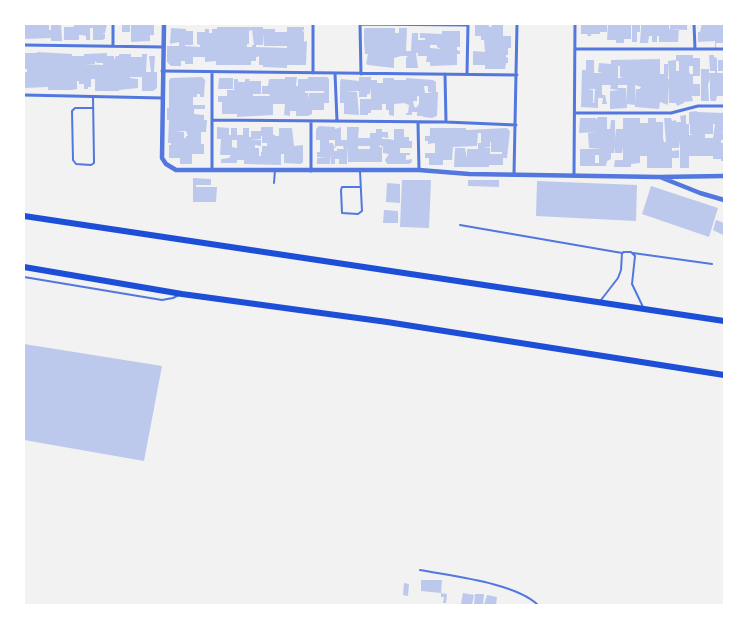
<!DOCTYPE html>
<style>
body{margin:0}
#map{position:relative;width:748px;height:629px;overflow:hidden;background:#f2f2f2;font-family:Roboto,sans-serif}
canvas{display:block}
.frame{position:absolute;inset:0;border:25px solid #fff;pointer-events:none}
</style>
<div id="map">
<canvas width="748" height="629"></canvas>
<div class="frame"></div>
</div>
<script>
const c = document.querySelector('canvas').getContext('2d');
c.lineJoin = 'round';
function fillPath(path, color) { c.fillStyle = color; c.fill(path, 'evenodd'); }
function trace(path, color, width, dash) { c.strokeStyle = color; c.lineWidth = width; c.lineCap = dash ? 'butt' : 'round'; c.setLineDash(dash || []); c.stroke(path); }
const building = new Path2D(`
 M24 24H49V30H51V24H61L62 41H51V38L24 39Z
 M74 24H107L105 33 102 34H105V38L103 40H93V28H90V40H86V36L82 35H79V40H64V27H74Z
 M122 24H130V32H122Z
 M131 24H154V35H150V41L131 42Z
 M475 24H489V27H491L493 24H503V36H511V48H508V55H506V57L508 58V63H506L505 69H485V65H473V51L485 52 484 40H481V36H475Z
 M581 24H607V32H600V34H591V36H588L587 34H581Z
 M608 24H631V39H624V43H616V40H607Z
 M632 24H640V32H637V42H632Z
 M641 24H667V31V24H669V29H679L678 42H659V36H657V42H652V36H649L648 43H640L641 28H649H641Z
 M670 24H687V30L670 29Z
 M702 24H723L724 43H716V48H715V41L698 42V32H700Z
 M217 27H263V29H275V32H287V27H304V30H302L304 32V42L307 41 306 65H287V68L263 67V65H259V56H258V57H256V61H251V65H216V61L205 62V57H193V64H185V61H181V66H171L167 62V46H179V42L170 44 171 28 186 29V31H193V45H185V46L200 47V45L197 44V32H205V29H209V33H212V29H217ZM252 30 254 45H252V47H247V44H249V31ZM263 33 264 46H287V48L256 47V45H263Z
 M365 28H395V33H399V28H407L406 51H411L412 33H418V40H425V38H420V33L442 34V31H460V47H457V50L460 51V54H457V65L430 66V62H426L427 56H418V53H416L418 68H406V58L408 56H401L394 58V68L368 65 366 64 368 54H365L364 42V30ZM430 45H437V47L441 49 430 48Z
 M37 52 72 54V56H84V54L107 53V56H114V60L116 56H119V54H131V57H142V54H147L146 72H157V88L153 91H142V77H130V78L138 79V88L119 90V91H95V79H91V87H88V89H84V84H79V81H77V89L72 90H48V87L24 88V72H27V69H24V53H37ZM95 61 97 63H103V65L84 64H95Z
 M676 55H693V58H700V76H693V84H700V96H692L691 93 693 101 684 102V103L677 106 676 103H669L668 84V105L660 102 659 109 635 107V103V105L627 104V108L610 109V91L619 90 610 89 611 85H602V95H605L607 104H602L603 98H598V108L581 107 582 70H586V60H594V73H603L598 72 599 63 611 64V60L660 59V74H664V64H668V79H669L668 61 676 60V71H679V61H676ZM618 66H620V77L623 78H618ZM689 66H693V74H690L689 71ZM618 85H627V103L626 88H618ZM635 85 641 87 640 89H636V103ZM588 89H595L594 103H593V90Z
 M709 55H714V57L717 58V73H724V96H717L716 101H711L710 98V78L709 83H708L709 101H701V69H709V73H715V71H710Z
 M149 56H155L154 72H151Z
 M718 60H724V71H718Z
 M202 77 206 81H205L204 97H200V94H197V97H193V105H205V109H194V114L204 115V120H207L206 132H201V144H204V154H192V164H180V158H169V145H171V143H168L169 120H167V108H169V80L171 78ZM175 131H186L188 136H186V138H184V132Z
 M285 77H297L296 86H298V79H308V77H327L329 79V103H324V110H312V114L308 116H296V111H290V116L284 115 285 104H273V115L237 117V114H222V102H218V96H227V90H234V79H238V82H245V79H250L249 81H261V94H253V96H270L269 94H262V86H268L269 79H285ZM305 91H324V93H309L308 100V93H305Z
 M359 77H371V80H377V83H383V78H394V80H406V78L433 80 436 82V92H438L437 116 432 118 423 117V116H417V112H412V115H406V113H408L409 105 404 103 394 104V116L389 115V110H386V104H382V110H371V113H368V115H360V99H371V87L370 94H367V97H359V91H347L357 92 359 115 344 114V103H340V82L341 79 359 81ZM424 86H428V92L432 93H425ZM417 96H419V104L416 108 414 106 413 101H417Z
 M219 78H233V89H218Z
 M697 111V112L724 113V131L721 132H724V140H721V143H724V161H721V159H713V156H689V168H680V141L679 148H672V151L679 150V158H672V168H647V156H640V163L631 164V167H614L615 160H623V147L622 153H615L614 147V153H611V159L607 161 606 166H580V149H603L589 148 588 133 598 132 579 133 580 118H596V120L598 117H607V129H610L611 120H615V139L616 129H623V118H640V123H648V118H656V122H663V138L664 142H666L664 118H671L672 121 676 120V122H681L680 116 686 115V124H689V135H693L690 134V124H694H689V112ZM713 124H715L713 138H705V134H713ZM595 155H599V163H595Z
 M319 126 335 127V129L341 127V140H347V127H359L358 138H370V133H376V129H382V132H388V138L382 137V139H388L394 140V129H404V137H409V141H412V148H400V153H410V155H406V160L412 159V162L409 164H387L385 160 389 154 383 153V147L380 145 379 147H382V162H348L347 146V164H339V159H335V164H331V153L330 164H317V158L326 157H317V152H320V140H316V129ZM329 140H335V146H343L344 149H337V151H334V148L337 147 334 146 333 143H329ZM358 146H370V149H358Z
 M217 127 229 128V135H231V128H237V135H243V128H249V137H251V131H261V127H273V134L276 136H279V128H284V131V128H292L294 146 303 145V162L301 164 284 163V154H281V165L244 164V160H237V163H221V159L229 158 231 155H220L221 139H217ZM261 136H262V143H267V146H262V152H261V156H259V148H255V145L261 146V140L250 139H261ZM232 140H237V148L232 147Z
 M430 128H466V130L507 128 510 131 507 158H503V165H489V167H454L455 148H465L467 158V149H478V143H481V133H478L477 146 453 147 452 160H443V165H429V158H425V153H435V143L428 144V141H425V136H430ZM490 142H491V152H502V154H490V148H483L490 147Z
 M193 178 211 179V185H196V187H217L216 202H193Z
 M402 180H431L429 228 400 227Z
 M468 180H499V187L468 186Z
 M537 181 637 185 636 221 536 216Z
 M387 183 400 184V203L386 202Z
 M651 186 718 208 709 237 642 214Z
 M384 210 398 211V223H383Z
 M716 220 724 223V234L723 235 713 230Z
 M24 344 162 366 144 461 24 440Z
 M421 580H442L441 593 421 591Z
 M404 583 409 584 408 596 403 595Z
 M441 593 447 594 446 603H443L444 597H441Z
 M463 593 474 595 472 605 461 604Z
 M475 594H484L483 605H474Z
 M487 595 497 597 496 605H484Z`);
const service = new Path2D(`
 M93 97 94 161V163L91 165 76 164 73 160 72 111 75 108H93
 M360 171 362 211 358 214 342 213 341 190 342 187H360
 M274 183 275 170
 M460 225 622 253
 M633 253 712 264
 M24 277 162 300 173 298 179 295
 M601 300 618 278 621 270 622 253 624 252H631L635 256 632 284 643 307
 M420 570C451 576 516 583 538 605`);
const minor = new Path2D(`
 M113 24V46
 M360 24 468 25
 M360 24 361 74
 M694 24 695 49
 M24 45 164 47
 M575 49H724
 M162 71 517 75
 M313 73V24
 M335 73 337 121
 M445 74 446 122
 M467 74 468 24
 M24 95 162 98
 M575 113H671L698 106H724
 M212 120 446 122 516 125
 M418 123 419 170
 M212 170V72
 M311 171V121
 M514 174 517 24
 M574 174 575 24`);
const tertiary = new Path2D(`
 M164 24 162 158 166 164 176 170H419L469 174 659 177 724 176
 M660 177 700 193 724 200`);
const motorway = new Path2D(`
 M24 216 724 321
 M24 267 182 294 387 322 724 375`);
fillPath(building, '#bdc9ec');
trace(service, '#5277de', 2);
trace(minor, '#5277de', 3);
trace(tertiary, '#5277de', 4.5);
trace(motorway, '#1d4ed8', 6);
</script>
